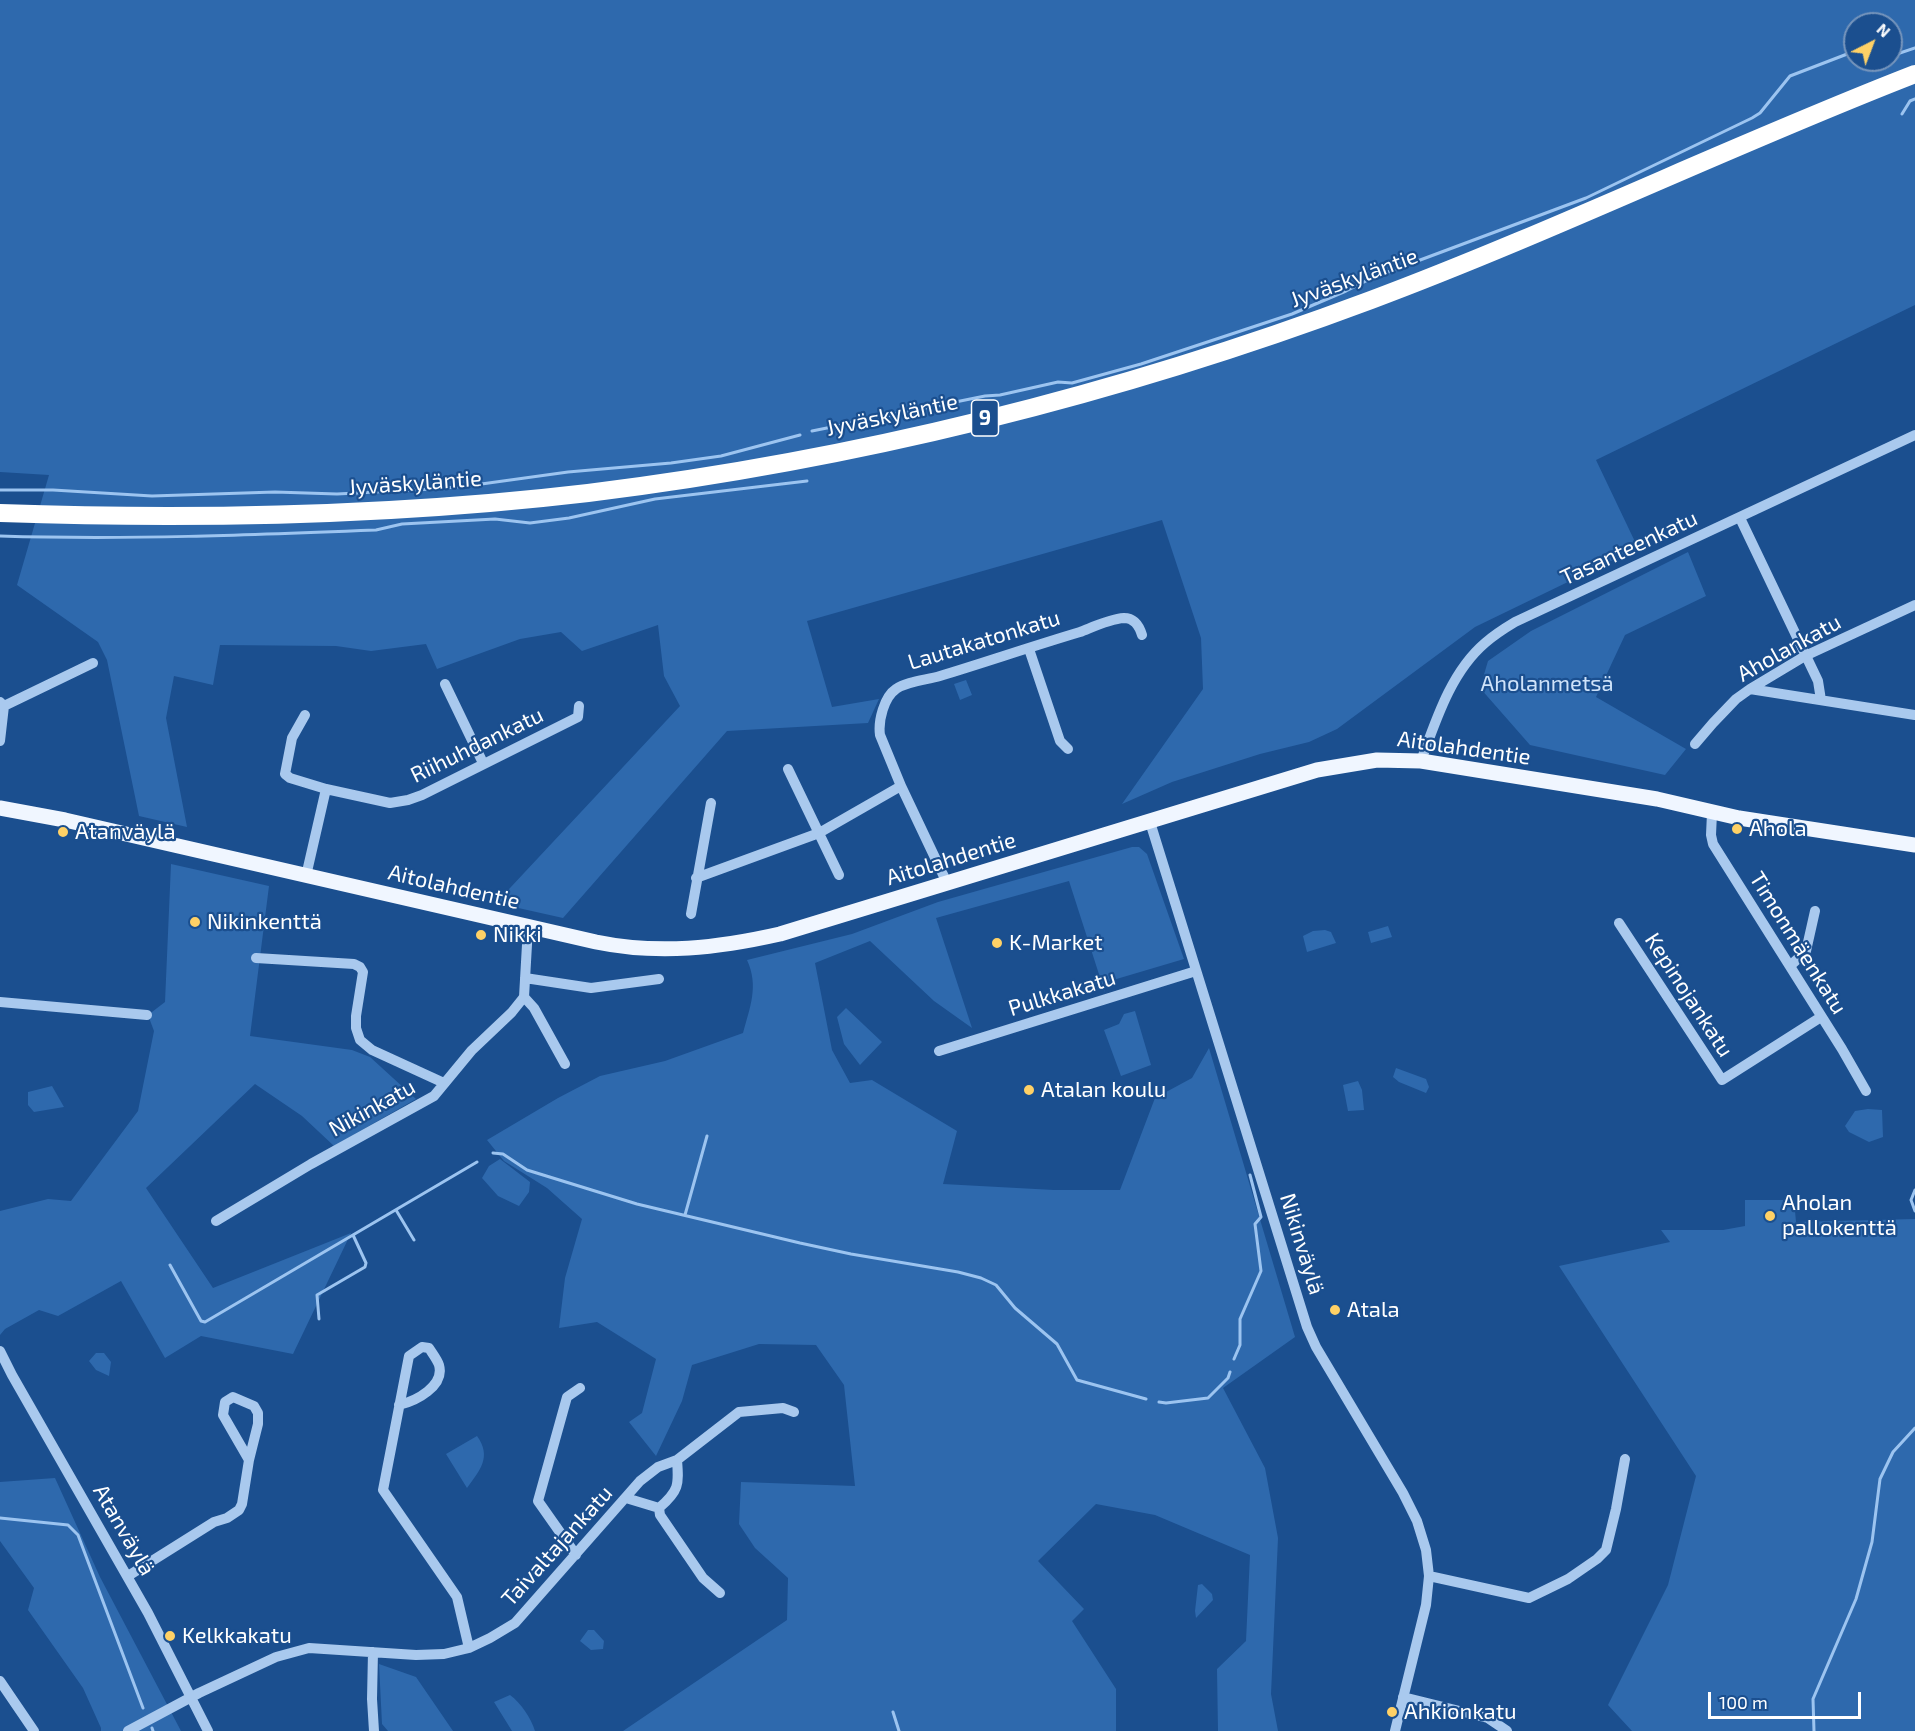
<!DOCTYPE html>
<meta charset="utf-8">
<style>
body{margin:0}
#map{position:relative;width:1915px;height:1731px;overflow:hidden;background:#1b4f8f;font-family:"Exo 2",sans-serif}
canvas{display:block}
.north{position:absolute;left:1843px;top:12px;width:60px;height:60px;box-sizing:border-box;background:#1b4f8f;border:2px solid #7695bc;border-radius:50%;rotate:42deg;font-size:16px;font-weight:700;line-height:24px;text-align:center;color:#fff}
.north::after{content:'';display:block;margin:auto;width:21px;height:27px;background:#ffd166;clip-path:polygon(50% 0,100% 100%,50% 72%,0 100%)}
.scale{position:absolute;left:1708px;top:1692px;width:153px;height:27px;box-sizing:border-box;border:3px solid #fff;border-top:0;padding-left:8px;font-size:18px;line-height:21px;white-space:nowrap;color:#fff;-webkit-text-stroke:4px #1b4f8f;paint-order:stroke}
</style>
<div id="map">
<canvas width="1915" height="1731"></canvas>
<div class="north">N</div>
<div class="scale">100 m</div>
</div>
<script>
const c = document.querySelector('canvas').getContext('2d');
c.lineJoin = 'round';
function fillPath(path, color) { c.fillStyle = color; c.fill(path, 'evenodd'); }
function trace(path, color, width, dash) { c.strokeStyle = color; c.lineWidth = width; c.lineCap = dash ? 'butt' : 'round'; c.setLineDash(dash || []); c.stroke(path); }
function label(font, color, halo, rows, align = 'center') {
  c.font = font + ' "Exo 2",sans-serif'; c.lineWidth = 4.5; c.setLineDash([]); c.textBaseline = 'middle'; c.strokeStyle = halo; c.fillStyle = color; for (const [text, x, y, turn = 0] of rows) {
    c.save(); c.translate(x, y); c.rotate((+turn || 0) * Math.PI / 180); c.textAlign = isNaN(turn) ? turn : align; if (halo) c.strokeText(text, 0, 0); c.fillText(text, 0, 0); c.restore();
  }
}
const green = new Path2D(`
 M0 0H1915V305L1596 460 1638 548 1475 627 1337 729 1309 742 1260 754 1172 782 1122 804 1203 689 1201 638 1162 520 807 621 832 707 879 699 868 723 727 731 563 918 496 903 680 706 664 676 658 625 582 651 561 632 520 639 437 669 426 644 371 651 336 646 220 645 213 685 174 676 166 718 187 827 139 816 107 660 98 642 17 585 49 475 0 472ZM1855 24H1891V60H1855Z
 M1688 552 1706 596 1625 635 1596 697 1686 749 1665 775 1530 745 1480 688 1488 661 1531 631Z
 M966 680 972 695 960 700 954 684Z
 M1132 847H1139L1147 854 1184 959 1103 983 1105 993 1069 881 936 918 972 1028 934 1001 870 941 815 963 832 1050 850 1083 872 1080 957 1131 943 1184 1054 1190H1120L1155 1098 1192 1078 1209 1048 1295 1337 1223 1388 1265 1468 1278 1538 1271 1694 1278 1731H1218L1217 1669 1246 1641 1250 1555 1155 1515 1096 1504 1038 1561 1084 1609 1072 1621 1116 1689V1731H623L787 1620 788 1578 755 1548 739 1524 741 1482 855 1486 844 1385 816 1345 759 1344 692 1365 682 1401 656 1456 629 1422 642 1413 656 1359 597 1322 559 1328 565 1278 582 1219 547 1188 504 1161 487 1140 558 1098 600 1076 665 1061 743 1033C750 1007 759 986 747 960L852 934 938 902Z
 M171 864 269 886 250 1036 352 1050 370 1057 416 1099 334 1146 302 1116 255 1084 146 1188 213 1288 351 1233 293 1354 201 1336 165 1358 121 1281 58 1316 39 1310 5 1329 0 1335V1211L48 1199 71 1201 138 1111 154 1031 148 1015 165 1002Z
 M1388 926 1392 937 1371 943 1368 932Z
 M1325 930 1331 932 1336 943 1307 952 1303 936 1313 931Z
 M846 1008 882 1042 860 1065 844 1044 837 1017Z
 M1135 1011 1151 1065 1121 1076 1104 1030 1119 1024 1124 1014Z
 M1396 1068 1426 1079 1429 1087 1426 1093 1399 1082 1393 1077Z
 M1358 1081 1362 1090 1364 1110 1348 1111 1343 1085Z
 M52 1086 64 1107 34 1112 28 1105V1092Z
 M1868 1109 1882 1110 1883 1137 1869 1142 1849 1132 1845 1126 1855 1111Z
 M500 1159 530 1182 529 1192 519 1206 498 1196 482 1178 489 1166Z
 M1745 1200H1794L1796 1222 1915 1219V1731H1632L1608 1705 1668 1585 1696 1476 1559 1266 1670 1242 1661 1230H1723L1745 1226Z
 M96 1353H104L111 1362 109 1376 96 1370 89 1361Z
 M477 1436C492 1457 480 1470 467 1488L446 1454Z
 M55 1478 100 1577 181 1731H101V1728L83 1688 28 1610 34 1588 0 1541V1482Z
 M1202 1584 1212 1594 1213 1600 1196 1618 1195 1611 1198 1585Z
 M588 1630H594L604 1641 603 1649 591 1650 580 1641Z
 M379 1664 416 1677 453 1731H388L382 1724Z
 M510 1695C521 1703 531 1718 535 1731H512L494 1702Z`);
const stream = new Path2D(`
 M1891 53H1892
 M1891 56 1915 48
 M1902 114 1910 101 1915 99
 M812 431 985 396 1000 395 1058 382 1072 383 1141 364 1292 314 1346 291 1372 278 1586 198 1752 118 1760 113 1790 76 1855 51
 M0 490H53L152 496 275 492 337 494 433 489 467 486 568 472 671 463 721 456 800 435
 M0 536C126 540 251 535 376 530L402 524 495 519 530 523 569 518 655 499 807 481
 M493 1153 503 1154 527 1170 637 1204 800 1243 851 1254 958 1272 981 1278 996 1285 1015 1308 1057 1344 1077 1380 1146 1399
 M1915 1190 1911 1200 1915 1211
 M396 1210 414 1240
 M685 1215 707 1136
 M170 1265 201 1321 205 1322 477 1162
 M319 1319 317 1295 365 1267 366 1263 353 1235
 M1234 1359 1240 1345V1319L1261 1271 1255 1224 1261 1217 1250 1175
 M1159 1402 1166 1403 1208 1398 1228 1378 1230 1372
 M0 1518 68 1525 78 1535 143 1708
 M893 1712 899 1731
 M152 1728 153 1731
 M1814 1731 1813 1699 1856 1599 1872 1542 1880 1479 1893 1452 1915 1428`);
const minor = new Path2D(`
 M1740 518 1818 681 1821 700
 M1029 649 1060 741 1068 749
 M445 684 483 763
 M1750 689 1915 715
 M4 706 93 663
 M305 715 292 738 285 774 290 778 326 789
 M0 741 4 706 0 702
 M1695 744 1713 723 1736 699 1750 689 1805 656 1915 605
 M1421 761C1436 720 1451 672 1485 643 1494 635 1505 628 1515 622L1915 435
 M788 769 839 875
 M1712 813 1711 835 1713 844 1842 1049 1866 1091
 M1150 822 1307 1327 1316 1347 1403 1493 1417 1521 1426 1550 1429 1576 1426 1605 1395 1731
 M306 876 326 789 390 803 408 800 422 795 578 717 579 706
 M696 878 819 833 901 786
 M947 883 901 786 880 735C878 721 884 697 896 689 907 681 927 680 940 676 986 662 1033 646 1080 632 1093 627 1109 619 1124 618 1134 618 1139 625 1142 635
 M691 914 711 803
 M1619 923 1722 1080 1821 1017
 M256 958 354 964 360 967 363 972 356 1016V1028L360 1040 372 1050 444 1083
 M1790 966 1806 951 1815 911
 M525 978 591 988 659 979
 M524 997 534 1008 565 1064
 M0 1002 147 1015
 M939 1051 1196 971
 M216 1221 311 1164 434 1096 472 1050 512 1012 524 997 528 927
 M0 1351 12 1375 148 1613 208 1731
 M399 1405C416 1401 445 1386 439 1365 437 1359 432 1353 429 1348L422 1347 409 1356 383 1490 457 1597 469 1648
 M677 1460C679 1485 679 1491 659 1508L660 1515 703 1578 720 1593
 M626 1498 659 1508
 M576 1555 538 1501 567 1397 580 1388
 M128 1576 214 1522 227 1518 239 1510 242 1504 249 1460 258 1424V1413L254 1406 233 1397 225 1402 223 1415 249 1460
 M1429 1576 1529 1598 1568 1579 1597 1559 1606 1550 1616 1509 1625 1459
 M373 1652 372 1699 374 1731
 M0 1681 34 1731
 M1403 1697 1488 1718 1507 1731
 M128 1731 199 1693 276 1657 309 1648 416 1655 444 1654 469 1648 490 1638 515 1623 640 1481 658 1467 677 1460 739 1412 783 1408 794 1412`);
const major = new Path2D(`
 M0 808 65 820 596 942C659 955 718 948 780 934L1317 770 1377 760 1421 761 1657 799 1739 818 1915 845`);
const highway = new Path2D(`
 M0 513C196 520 393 516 588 493 855 460 1120 394 1371 300 1555 231 1732 145 1915 74`);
const markers = [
 [1737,829,6,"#ffd166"],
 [63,832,6,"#ffd166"],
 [195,922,6,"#ffd166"],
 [481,935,6,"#ffd166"],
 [997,943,6,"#ffd166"],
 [1029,1090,6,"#ffd166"],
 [1770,1216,6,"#ffd166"],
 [1335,1310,6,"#ffd166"],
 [170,1636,6,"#ffd166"],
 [1392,1712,6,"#ffd166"]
];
const shields = [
 [985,418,27]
];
const shieldNames = [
 ["9",985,418]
];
const streetNames = [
 ["Jyväskyläntie",1354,278,-20],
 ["Jyväskyläntie",892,415,-12],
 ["Jyväskyläntie",415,483,-4],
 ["Tasanteenkatu",1629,548,-25],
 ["Lautakatonkatu",984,640,-17],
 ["Aholankatu",1789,648,-29],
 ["Riihuhdankatu",477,745,-26],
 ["Aitolahdentie",1464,748,8],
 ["Aitolahdentie",951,859,-17],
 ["Aitolahdentie",454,887,13],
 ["Timonmäenkatu",1798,943,58],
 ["Pulkkakatu",1062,993,-17],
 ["Kepinojankatu",1689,995,57],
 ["Nikinkatu",372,1108,-29],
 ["Nikinväylä",1302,1244,73],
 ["Atanväylä",124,1530,60],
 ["Taivaltajankatu",557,1546,-48]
];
const parkNames = [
 ["Aholanmetsä",1547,684]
];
const poiNames = [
 ["Ahola",1749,829],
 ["Atanväylä",75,832],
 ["Nikinkenttä",207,922],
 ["Nikki",493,935],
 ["K-Market",1009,943],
 ["Atalan koulu",1041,1090],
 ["Aholan",1782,1203],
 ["pallokenttä",1782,1228],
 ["Atala",1347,1310],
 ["Kelkkakatu",182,1636],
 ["Ahkionkatu",1404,1712]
];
fillPath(green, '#2e69ad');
trace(stream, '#9cc4f0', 3);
trace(minor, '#a9c9ee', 10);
trace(major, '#f0f6ff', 15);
trace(highway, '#fff', 18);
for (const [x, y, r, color] of markers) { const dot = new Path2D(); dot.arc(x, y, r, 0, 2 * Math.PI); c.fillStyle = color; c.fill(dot); trace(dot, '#1b4f8f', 2); }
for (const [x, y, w] of shields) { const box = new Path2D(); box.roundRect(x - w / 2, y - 18, w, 36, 4.5); c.fillStyle = '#1b4f8f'; c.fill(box); trace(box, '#fff', 1.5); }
label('bold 21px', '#fff', null, shieldNames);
label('22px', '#fff', '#1b4f8f', streetNames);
label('22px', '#cfe3fa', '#1b4f8f', parkNames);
label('22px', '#fff', '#1b4f8f', poiNames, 'left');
</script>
